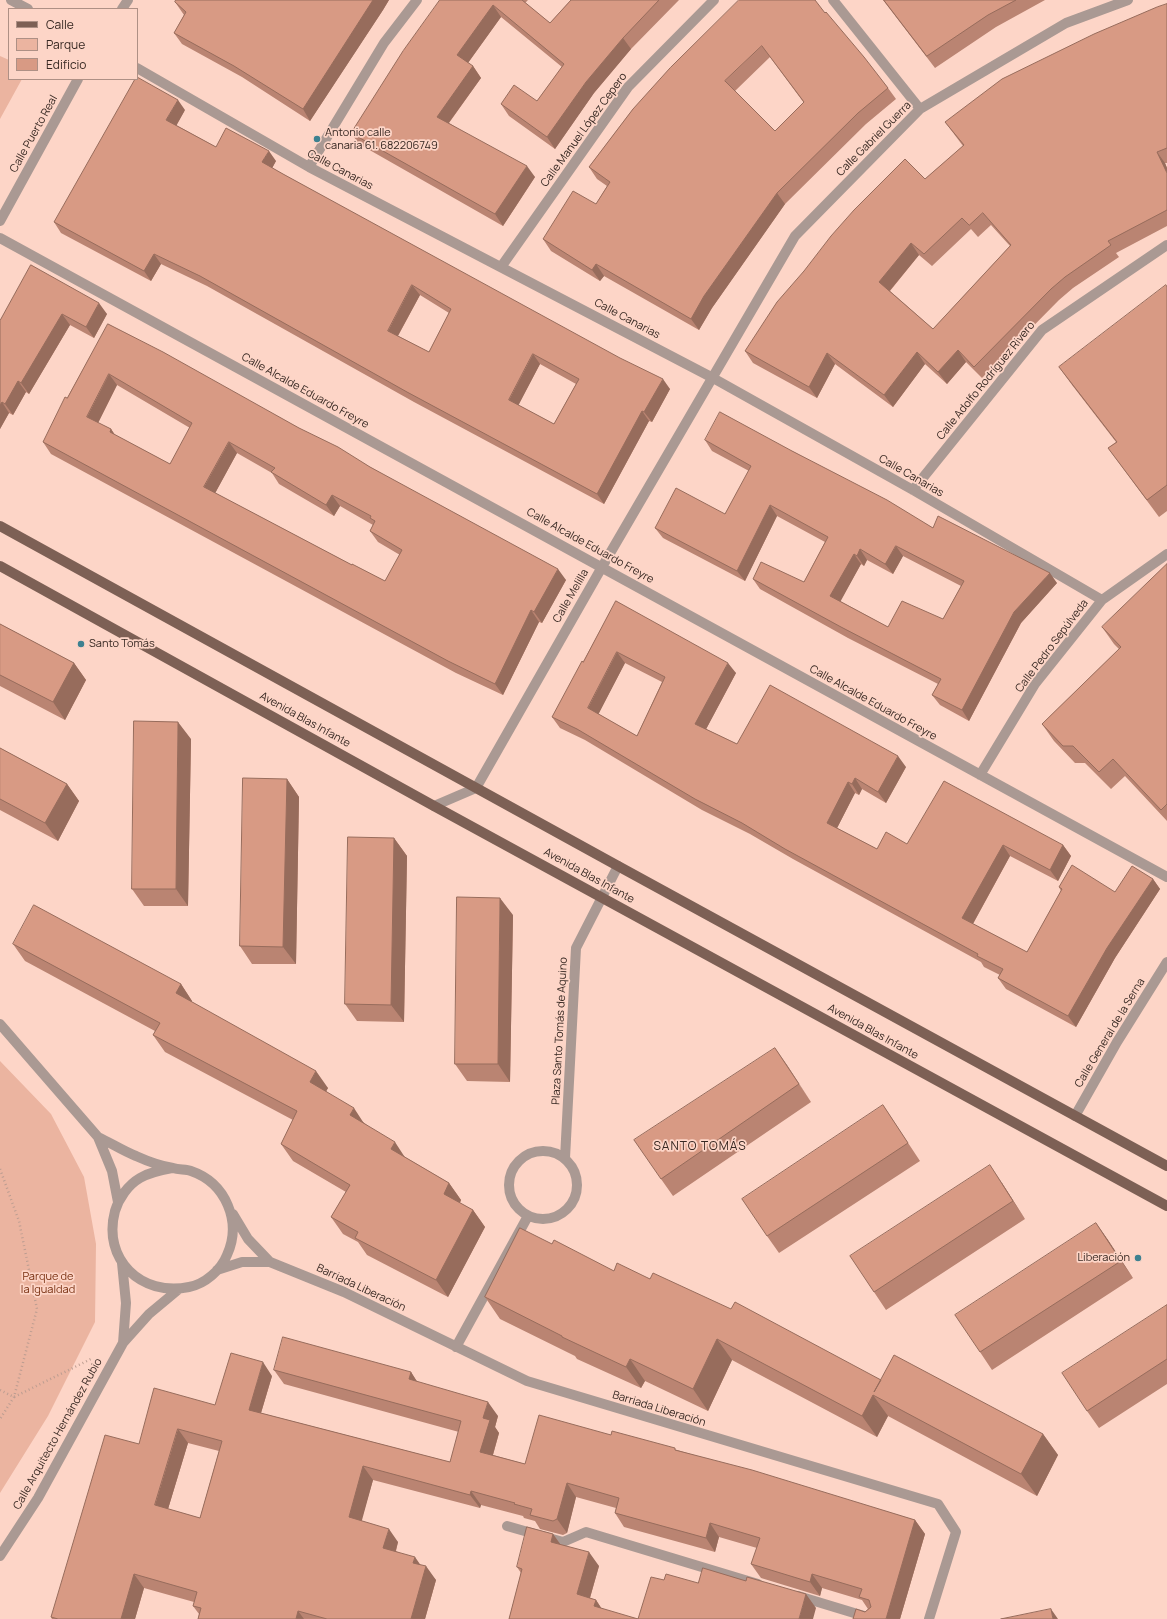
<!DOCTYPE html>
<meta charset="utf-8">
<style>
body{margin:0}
#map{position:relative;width:1167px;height:1619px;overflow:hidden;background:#fdd5c7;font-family:Manrope,sans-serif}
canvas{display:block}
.legend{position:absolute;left:8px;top:8px;width:130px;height:72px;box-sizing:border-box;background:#fdd5c7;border:1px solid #ae9085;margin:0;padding:5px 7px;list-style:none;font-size:12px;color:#372822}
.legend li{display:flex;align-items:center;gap:8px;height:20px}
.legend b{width:20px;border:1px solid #ae9085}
</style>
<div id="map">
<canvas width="1167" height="1619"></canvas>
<ul class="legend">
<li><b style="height:5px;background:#7d6055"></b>Calle</li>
<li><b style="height:11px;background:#ebb4a0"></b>Parque</li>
<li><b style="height:11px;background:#d89a84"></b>Edificio</li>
</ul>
</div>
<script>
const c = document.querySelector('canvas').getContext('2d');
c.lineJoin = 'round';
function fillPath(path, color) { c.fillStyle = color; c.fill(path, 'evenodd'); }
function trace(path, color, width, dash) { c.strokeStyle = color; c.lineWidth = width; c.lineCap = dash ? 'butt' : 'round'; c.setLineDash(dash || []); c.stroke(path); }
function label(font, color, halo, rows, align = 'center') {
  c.font = font + ' Manrope,sans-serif'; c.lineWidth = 3.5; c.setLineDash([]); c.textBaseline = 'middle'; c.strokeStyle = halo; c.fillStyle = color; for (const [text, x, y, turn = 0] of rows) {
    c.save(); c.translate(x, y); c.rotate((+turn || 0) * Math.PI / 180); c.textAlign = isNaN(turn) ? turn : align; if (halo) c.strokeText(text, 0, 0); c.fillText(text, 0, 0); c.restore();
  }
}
const green = new Path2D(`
 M0 56 9 60V79H22L0 119Z
 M0 1061 51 1114 84 1177 96 1244 95 1322 48 1416 0 1493Z`);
const path = new Path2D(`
 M0 1169 19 1221 37 1309 14 1397 0 1419
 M0 1390 14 1397 91 1359`);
const minor = new Path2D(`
 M11 0 28 9
 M833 0 920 109
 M122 9 128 0
 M137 68 309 167 713 378 913 490 1102 600
 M309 167 384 43 417 0
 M0 221 78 79
 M0 238 1167 877
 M501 267 628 87 714 0
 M913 490 1042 330 1167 245
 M980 775 1035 684 1102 600 1167 554
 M434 806 476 788 602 567 795 236 920 109 1066 23 1128 0
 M0 1024 98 1137 112 1171 118 1202
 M1075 1116 1117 1042 1167 962
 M98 1137C111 1143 123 1151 136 1156 147 1161 161 1166 173 1168 179 1170 186 1169 191 1171 226 1183 242 1222 227 1255 221 1270 205 1284 189 1287 141 1297 102 1259 115 1211 119 1198 128 1185 140 1178 150 1172 161 1170 172 1168
 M509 1185a34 34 0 1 1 68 0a34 34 0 1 1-68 0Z
 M565 1158 576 948 618 866
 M233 1214 248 1239 270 1262
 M122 1263 126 1303 123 1343
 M217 1270 242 1262H270L344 1292 527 1381 938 1504 956 1532 929 1619
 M456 1347 528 1216
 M507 1526 563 1542 586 1532 758 1584
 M0 1556 38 1498 123 1343 149 1314 179 1289
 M798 1596 874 1619`);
const major = new Path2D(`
 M0 526 618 866 1167 1166
 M0 566 434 806 1167 1206`);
const wall = new Path2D(`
 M176 0H389L383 10 310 121 242 77 182 44 174 33 184 15 175 2Z
 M440 0H528L525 3 550 23 571 0H679L631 49 594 93 555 149 509 116 501 104 537 101 562 67 501 17 468 63 473 66 481 78 449 123 535 177 503 226 359 144 351 133Z
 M883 0H1045L996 27 935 68Z
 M1167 4V163H1165L1167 168V226L1116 253 1119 257 1073 288 1059 300 982 378 966 362 947 384 925 364 893 407 835 364 817 398 753 363 745 351 925 179 963 146 945 122ZM991 225 1010 246 933 329 890 291 919 255 932 266 971 229 978 237Z
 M825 13 888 88 896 99 866 124 785 204 712 308 699 330 604 276 600 281 551 251 543 239 596 204 607 186 597 179 589 167 633 109ZM770 57 804 103 775 131 735 91Z
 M185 110 176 125 216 147 276 161 272 168 670 389 652 422 649 421 604 504 414 402 207 286 161 264 151 281 61 233 54 222ZM420 295 449 313 429 352 398 336ZM540 364 576 384 554 424 518 405Z
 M31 265 107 314 94 338 70 325 29 394 26 392 13 415 9 413 0 429V321Z
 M1167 287V511L1159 517 1108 448 1116 442 1072 385 1059 367Z
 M108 324 370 467 566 580 542 623 539 622 503 695 456 673 51 454 43 442ZM117 385 190 428 170 464 115 435 111 429 98 423ZM237 453 272 473 279 484 334 516 340 506 373 525 370 531 378 542 400 555 385 581 352 565 215 493Z
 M705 440 792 451 933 528 1057 583 1021 623 969 721 940 705 932 695 938 684 848 638 760 589 753 579 804 582 825 542 777 516 745 581 663 538 655 528 725 514 749 471 712 451ZM903 556 961 586 943 619 888 627 840 601 861 564 864 566 867 560 893 574Z
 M1167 564V821L1125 776 1111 789 1085 763H1075L1054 741 1042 724 1119 649 1114 644 1102 627Z
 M616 601 736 673 706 729 737 744 906 767 886 803 862 789 859 795 855 793 837 828 877 849 907 844 1063 845 1071 856 1058 881 1010 856 973 924 1027 952 1061 891 1059 887 1115 892 1153 879 1160 889 1115 958 1076 1027 1006 989 998 978 1000 975 984 967 981 962 793 859 750 834 702 810 585 740 560 728 552 717 583 662ZM625 663 662 682 637 736 598 714Z
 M0 624 74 663 86 680 65 720 0 686Z
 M191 739 188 906H144L132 889Z
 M0 748 67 784 79 801 58 841 0 810Z
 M287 779 299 797 296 964H252L240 946Z
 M394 838 407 856 404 1022 357 1021 345 1004Z
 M513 915 510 1082 467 1081 455 1064Z
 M13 944 181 984 192 1001V1002L328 1088 326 1091 405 1157 449 1183 461 1200 460 1203 473 1210 485 1227 448 1297 367 1255 358 1242 343 1234 331 1217 346 1192 293 1161 281 1144 293 1120 165 1052 153 1035 155 1031 25 961Z
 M775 1048 811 1102 673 1196 661 1179Z
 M883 1105 920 1161 779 1253 767 1236Z
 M1002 1183 1025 1219 886 1310 874 1292Z
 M1096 1223 1108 1240 1133 1278 992 1370 980 1352Z
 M552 1244 614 1271 650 1279 881 1380 1043 1434 1058 1455 1037 1496 888 1416 877 1437 732 1360 708 1411 645 1381 641 1388 577 1359 575 1356 500 1319 485 1297Z
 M1167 1305V1384L1099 1428 1087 1411Z
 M274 1370 411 1372 417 1382 498 1416 495 1427 499 1433 493 1455 525 1464 611 1435 677 1450 915 1520 925 1534 900 1619 865 1612 868 1609 862 1600 822 1588 820 1596 761 1578 751 1564 757 1548 719 1537 715 1552 624 1527 615 1513 616 1508 576 1497 567 1533 563 1535 540 1529 535 1521 524 1518 523 1516 481 1505 480 1508 373 1480 361 1521 398 1542 396 1551 420 1565 436 1580 425 1619H198L199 1614 193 1606 194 1602 144 1588 135 1619H52L51 1617 139 1444 272 1376 261 1413 450 1462 459 1432 284 1384ZM188 1443 219 1451 200 1518 168 1509Z
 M553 1534 560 1544 599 1566 590 1598 596 1600 602 1609 509 1619 521 1573 517 1567Z`);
const shadedWall = new Path2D(`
 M373 0H389L383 10 310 121 303 109Z
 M493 5 501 17 465 67 457 55Z
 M623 38 631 49 594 93 555 149 547 137 586 82Z
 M473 66 481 78 445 128 437 117Z
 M178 100 185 110 174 130 166 120Z
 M269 151 276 161 270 172 262 162Z
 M1157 152 1165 163 1167 168V173Z
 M527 166 535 177 503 226 495 214Z
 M777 193 785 204 712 308 699 330 691 319 704 296Z
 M911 243 919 255 887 294 879 282Z
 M154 254 161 264 151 281 144 271Z
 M596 264 604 276 600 281 592 270Z
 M412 285 420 295 395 341 388 331Z
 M99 303 107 314 94 338 86 327Z
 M62 314 70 325 29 394 21 383Z
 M958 350 966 362 947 384 938 372Z
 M917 352 925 364 893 407 884 395Z
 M827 353 835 364 817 398 809 387Z
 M533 354 540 364 516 410 509 400Z
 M109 374 117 385 95 429 87 417Z
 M663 379 670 389 652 422 644 412Z
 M18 381 26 392 13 415 5 404Z
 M2 402 9 413 0 429V405Z
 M642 411 649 421 604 504 597 494Z
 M111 429 119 441 110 432Z
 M229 442 237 453 212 499 204 487Z
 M332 495 340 506 334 516 326 505Z
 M770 505 777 516 745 581 737 571Z
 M896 546 903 556 893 574 885 564Z
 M860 549 867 560 864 566 857 556Z
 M854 554 861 564 838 606 830 596Z
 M558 569 566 580 542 623 534 612Z
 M1050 573 1057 583 1021 623 969 721 962 710 1014 612Z
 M531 610 539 622 503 695 495 684Z
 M617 652 625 663 596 719 588 708Z
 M74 663 86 680 65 720 53 702Z
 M728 663 736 673 703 735 695 724Z
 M178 722 191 739 188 906 176 889Z
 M898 756 906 767 886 803 878 792Z
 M855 778 862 789 859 795 852 784Z
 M287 779 299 797 296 964 283 947Z
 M848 782 855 793 834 834 827 823Z
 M67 784 79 801 58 841 45 823Z
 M394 838 407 856 404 1022 391 1005Z
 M1003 845 1010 856 970 929 962 918Z
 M1063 845 1071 856 1058 881 1050 870Z
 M1153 879 1160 889 1115 958 1076 1027 1068 1016 1107 948Z
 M500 898 513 915 510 1082 498 1064Z
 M181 984 192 1001 188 1010 176 993Z
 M775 1048 787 1065 811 1102Z
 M316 1071 328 1088 322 1099 310 1082Z
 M354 1108 365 1125 350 1115Z
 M395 1142 406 1159 391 1149Z
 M990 1165 1002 1183 1025 1219 1013 1201Z
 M449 1183 461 1200 456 1211 444 1194Z
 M473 1210 485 1227 448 1297 436 1280Z
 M1096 1223 1108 1240 1133 1278 1121 1261Z
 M717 1339 732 1360 708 1411 693 1389Z
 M630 1359 645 1381 641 1388 626 1367Z
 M263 1362 272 1376 258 1423 249 1410Z
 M411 1372 420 1386 409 1379Z
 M873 1395 888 1416 877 1437 862 1416Z
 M488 1402 498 1416 495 1427 499 1433 490 1465 480 1452 483 1418Z
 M178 1429 188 1443 165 1519 155 1505Z
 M1043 1434 1058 1455 1037 1496 1021 1474Z
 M363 1466 373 1480 359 1531 349 1517Z
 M567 1483 576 1497 567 1533 557 1519Z
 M471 1491 481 1505 480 1508 470 1495Z
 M915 1520 925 1534 900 1619H886Z
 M710 1523 719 1537 715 1552 706 1538Z
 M389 1529 398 1542 393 1561 383 1548Z
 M553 1534 563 1548 551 1542Z
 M589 1552 599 1566 587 1608 577 1594Z
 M415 1557 424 1570 413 1563Z
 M426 1566 436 1580 425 1619H411Z
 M134 1574 144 1588 135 1619H121Z
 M812 1574 822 1588 820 1596 810 1582Z
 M806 1594 816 1608 813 1619H799Z
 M596 1600 605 1614 594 1606Z
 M1051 1609 1058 1619H1053Z
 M298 1611 304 1619H296Z`);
const building = new Path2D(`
 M176 0H373L303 109 234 66 174 33 186 12 175 2Z
 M440 0H522L550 23 571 0H659L623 38 586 82 547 137 501 104 514 85 537 101 564 64 493 5 457 55 473 66 437 117 527 166 495 214 351 133 403 51Z
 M739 0H815L825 13 826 12 864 57 888 88 858 113 777 193 704 296 691 319 596 264 592 270 543 239 573 191 596 204 610 182 589 167 633 109 670 68ZM762 46 804 102 775 131 725 81Z
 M884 0H1016L988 15 927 56Z
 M1167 4V148L1157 152 1167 173V210L1108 241 1111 245 1065 277 1051 289 974 367 958 350 938 372 917 352 884 395 827 353 809 387 745 351 777 302 804 271 831 236 854 210 905 159 925 179 964 145 945 122 1002 79 1094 34 1157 7ZM983 213 1011 245 933 329 879 282 911 243 924 254 962 218 969 225Z
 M137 77 178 100 166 120 216 147 226 128 269 151 262 162 283 174 620 358 663 379 644 412 642 411 597 494 407 392 200 276 154 254 144 271 54 222 135 79H137ZM412 285 451 309 429 352 388 331ZM533 354 579 379 554 424 509 400Z
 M31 265 99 303 86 327 62 314 21 383 18 381 5 404 2 402 0 405V321Z
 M1166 285 1167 287V485L1147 500 1108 448 1117 442 1059 367Z
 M108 324 163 352 299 428 338 447 370 467 558 569 534 612 531 610 495 684 448 661 43 442 65 397 67 398ZM109 374 192 423 170 464 110 432 111 429 87 417ZM229 442 275 468 271 472 326 505 332 495 371 516 370 518 375 521 370 531 402 550 385 581 352 564V565L204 487Z
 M720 412 792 451 887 500 933 528 938 516 1050 573 1014 612 962 710 932 695 941 679 841 627 753 579 761 562 804 582 828 537 770 505 737 571 655 528 676 488 725 514 751 466 705 440ZM896 546 964 581 943 619 902 601 888 627 830 596 854 554 857 556 860 549 885 564Z
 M1167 564V804L1161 810 1113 759 1099 772 1073 746H1063L1042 724 1121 647 1102 627Z
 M616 601 728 663 695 724 737 744 770 685 898 756 878 792 855 778 852 784 848 782 827 823 877 849 886 832 907 844 944 781 1063 845 1050 870 1003 845 962 918 1027 952 1062 889 1059 887 1072 865 1115 892 1132 866 1153 879 1107 948 1068 1016 998 978 1003 969 977 956 978 954 785 849 742 823 695 799 577 729 552 717 582 661 583 662ZM617 652 665 677 637 736 588 708Z
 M0 624 74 663 53 702 0 675Z
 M134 721 178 722 176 889H132Z
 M0 748 67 784 45 823 0 799Z
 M243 778 287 779 283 947 240 946Z
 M348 837 394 838 391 1005 345 1004Z
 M457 897 500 898 498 1064H455Z
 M34 905 181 984 176 993 316 1071 310 1082 354 1108 350 1115 395 1142 391 1149 449 1183 444 1194 473 1210 436 1280 355 1238 358 1232 331 1217 350 1185 281 1144 297 1111 153 1035 160 1023 13 944Z
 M775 1048 799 1084 661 1179 634 1140Z
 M883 1105 908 1143 767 1236 742 1199Z
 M990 1165 1013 1201 874 1292 850 1256Z
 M1096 1223 1121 1261 980 1352 955 1315Z
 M520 1228 552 1244 554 1240 614 1271 617 1263 650 1279 653 1273 731 1309 735 1302 881 1380 874 1392 894 1355 1043 1434 1021 1474 873 1395 862 1416 717 1339 693 1389 630 1359 626 1367 562 1337V1336L485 1297Z
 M1167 1305V1359L1087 1411 1062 1373Z
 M283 1337 411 1372 409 1379 488 1402 483 1418 490 1420 480 1452 525 1464 539 1415 611 1435 612 1431 675 1448V1450L752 1470 915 1520 886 1619H853L856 1609 865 1612 871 1607 869 1600 859 1597 862 1589 812 1574 810 1582 751 1564 760 1538 710 1523 706 1538 615 1513 619 1498 567 1483 557 1519 553 1521 530 1515 532 1509 514 1504 515 1503 471 1491 470 1495 363 1466 349 1517 389 1529 383 1548 415 1557 413 1563 426 1566 411 1619H327L298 1611 296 1619H198L201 1608 193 1606 197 1592 134 1574 121 1619H58L51 1617 105 1435 139 1444 154 1388 215 1405 231 1353 263 1362 249 1410 450 1462 461 1421 274 1370ZM178 1429 222 1441 200 1518 155 1505Z
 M527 1527 553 1534 551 1542 589 1552 577 1594 596 1600 594 1606 638 1619H509L522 1569 517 1567Z
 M703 1568 746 1581 747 1577 806 1594 799 1619H638L651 1577 664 1580 666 1574 698 1583Z
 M1051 1609 1053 1619H1001Z`);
const markers = [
 [317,139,4,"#3d8190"],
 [81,644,4,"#3d8190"],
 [1138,1258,4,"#3d8190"]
];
const streetNames = [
 ["Calle Manuel López Cepero",584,130,-54],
 ["Calle Puerto Real",34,134,-61],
 ["Calle Gabriel Guerra",874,139,-45],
 ["Calle Canarias",340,170,28],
 ["Calle Canarias",627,319,28],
 ["Calle Adolfo Rodríguez Rivero",986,381,-51],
 ["Calle Alcalde Eduardo Freyre",305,391,29],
 ["Calle Canarias",911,476,30],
 ["Calle Alcalde Eduardo Freyre",590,546,29],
 ["Calle Melilla",571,596,-60],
 ["Calle Pedro Sepúlveda",1052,646,-53],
 ["Calle Alcalde Eduardo Freyre",873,703,29],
 ["Avenida Blas Infante",305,720,29],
 ["Avenida Blas Infante",589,876,29],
 ["Plaza Santo Tomás de Aquino",560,1031,-87],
 ["Avenida Blas Infante",873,1032,29],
 ["Calle General de la Serna",1110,1033,-59],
 ["Barriada Liberación",361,1288,25],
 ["Barriada Liberación",659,1409,17],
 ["Calle Arquitecto Hernández Rubio",58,1434,-61]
];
const poiNames = [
 ["Antonio calle",325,133],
 ["canaria 61. 682206749",325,146],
 ["Santo Tomás",89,644],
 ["Liberación",1130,1258,"right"]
];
const parkNames = [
 ["Parque de",48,1277],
 ["la Igualdad",48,1290]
];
const neighbourhoodNames = [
 ["SANTO TOMÁS",700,1147]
];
fillPath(green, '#ebb4a0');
trace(path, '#bc9d91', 2.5, [1, 3]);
trace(minor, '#aa9993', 10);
trace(major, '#7d6055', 10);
fillPath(wall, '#ba8472');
fillPath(shadedWall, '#976c5c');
fillPath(building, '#d89a84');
trace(building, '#976c5c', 1);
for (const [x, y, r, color] of markers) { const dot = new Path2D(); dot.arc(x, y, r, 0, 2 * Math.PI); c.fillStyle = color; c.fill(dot); trace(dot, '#fdd5c7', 1.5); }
label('11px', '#372822', '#fdd5c7', streetNames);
label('11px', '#372822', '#fdd5c7', poiNames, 'left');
label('11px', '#782f10', '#fdd5c7', parkNames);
c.letterSpacing = '1px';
label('12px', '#372822', '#fdd5c7', neighbourhoodNames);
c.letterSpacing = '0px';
</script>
